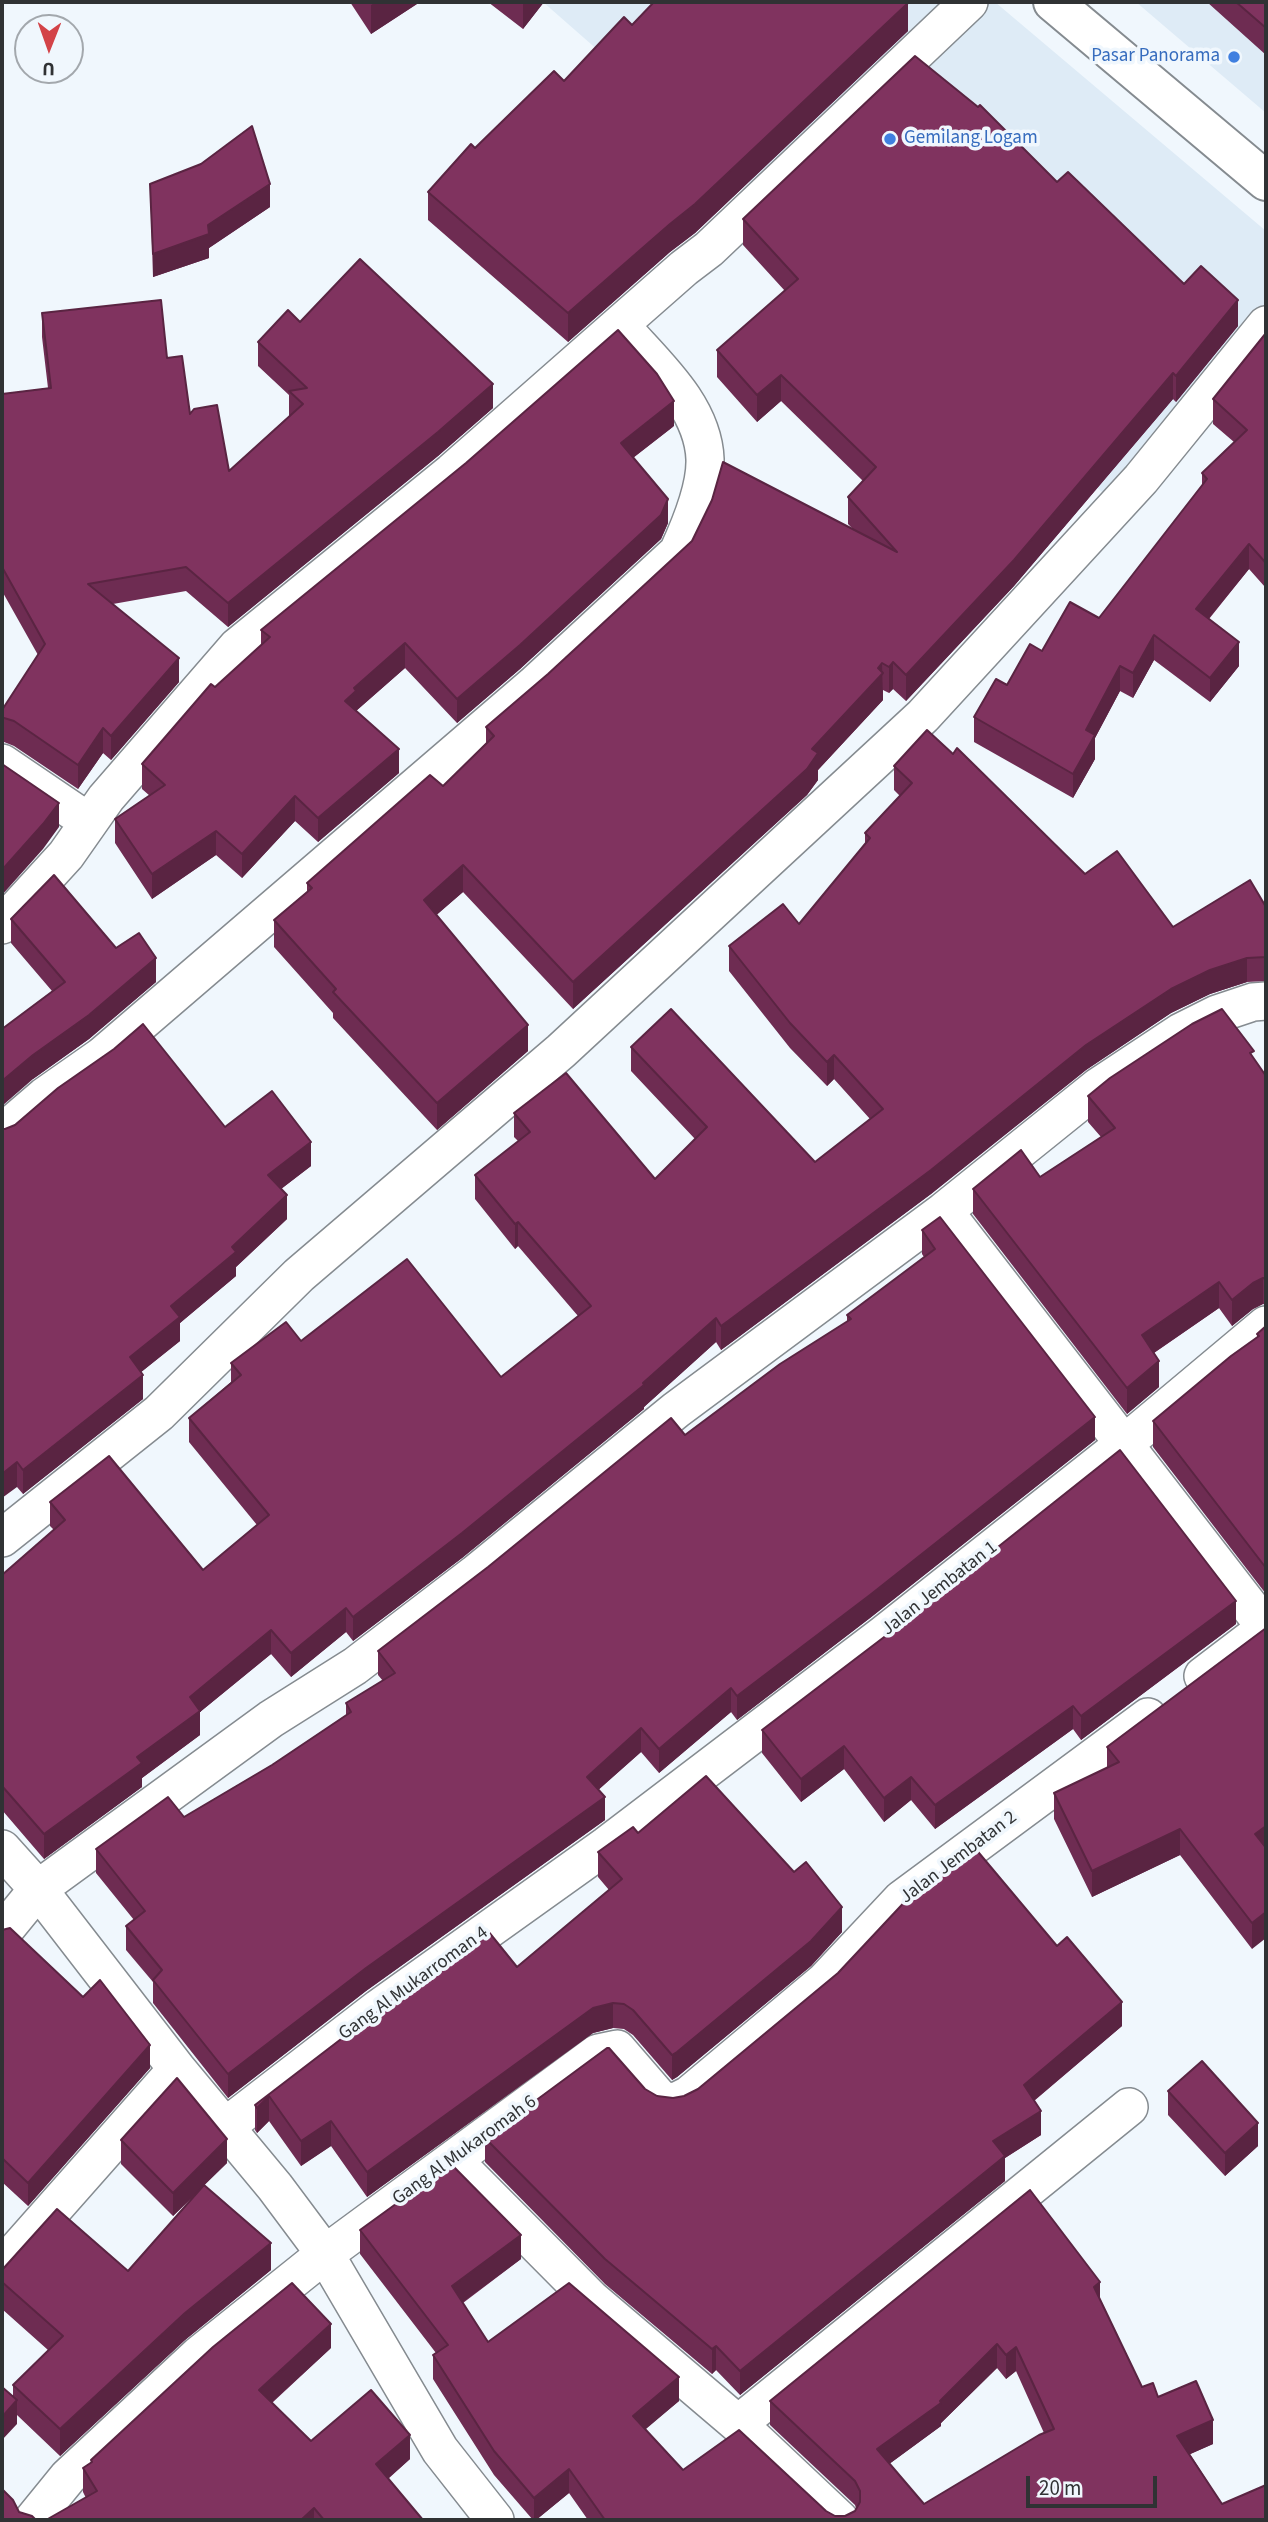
<!DOCTYPE html>
<style>
body{margin:0}
#map{position:relative;width:1268px;height:2522px;overflow:hidden;background:#f0f7fd;font-family:"Source Sans 3",sans-serif}
canvas{display:block}
.frame{position:absolute;inset:0;border:4px solid #303234;pointer-events:none}
.north{position:absolute;left:14px;top:14px;width:70px;height:70px;box-sizing:border-box;background:#f0f7fd;border:2px solid #a3a8ad;border-radius:50%;rotate:181deg;font-size:19px;font-weight:700;line-height:28px;text-align:center;color:#303234}
.north::after{content:'';display:block;margin:auto;width:24px;height:32px;background:#d34348;clip-path:polygon(50% 0,100% 100%,50% 72%,0 100%)}
.scale{position:absolute;left:1026px;top:2476px;width:131px;height:32px;box-sizing:border-box;border:4px solid #303234;border-top:0;padding-left:9px;font-size:21px;line-height:24px;white-space:nowrap;color:#303234;-webkit-text-stroke:5px #f0f7fd;paint-order:stroke}
</style>
<div id="map">
<canvas width="1268" height="2522"></canvas>
<div class="frame"></div>
<div class="north">U</div>
<div class="scale">20 m</div>
</div>
<script>
const c = document.querySelector('canvas').getContext('2d');
c.lineJoin = 'round';
function fillPath(path, color) { c.fillStyle = color; c.fill(path, 'evenodd'); }
function trace(path, color, width, dash) { c.strokeStyle = color; c.lineWidth = width; c.lineCap = dash ? 'butt' : 'round'; c.setLineDash(dash || []); c.stroke(path); }
function label(font, color, halo, rows, align = 'center') {
  c.font = font + ' "Source Sans 3",sans-serif'; c.lineWidth = 7; c.setLineDash([]); c.textBaseline = 'middle'; c.strokeStyle = halo; c.fillStyle = color; for (const [text, x, y, turn = 0] of rows) {
    c.save(); c.translate(x, y); c.rotate((+turn || 0) * Math.PI / 180); c.textAlign = isNaN(turn) ? turn : align; if (halo) c.strokeText(text, 0, 0); c.fillText(text, 0, 0); c.restore();
  }
}
const built = new Path2D(`
 M543 2H995L1266 231V357L1110 499Z
 M1136 2H1266V113Z`);
const street = new Path2D(`
 M2 763 89 822
 M2 925 66 855 106 798 237 647 452 472 684 268 709 249 969 2
 M2 1133 45 1096 102 1056 534 685 678 552C690 526 706 488 705 459 703 405 653 363 620 325
 M944 1211 1266 1628
 M2 1538 159 1413 299 1275 561 1051 923 716 1141 479 1266 325
 M1203 1676 1266 1628
 M2 1849 38 1889 177 2069 275 2187 325 2254 440 2450 495 2520
 M2 1933 38 1889 271 1719 355 1666 475 1574 676 1410 944 1211 1098 1087 1181 1032 1217 1014 1253 1002 1266 1001
 M225 2127 379 2008 607 1845 883 1635 1124 1444 1266 1325
 M453 2160 591 2299 738 2424 840 2520
 M2 2267 177 2069
 M738 2424 1129 2107
 M33 2520 68 2477 199 2355 325 2254 598 2053 617 2049 661 2100 675 2102 689 2095 825 1981 902 1899 1148 1717`);
const primary = new Path2D(`
 M1053 2 1266 181`);
const wall = new Path2D(`
 M350 2H420L371 34Z
 M488 2H544L523 29Z
 M1207 2H1266V55Z
 M632 25 908 31 695 233 670 252 568 342 428 220V192L475 148 564 81Z
 M1057 182 1238 326 1176 402 1173 399 1014 586 906 701 893 689 889 693 883 690V700L818 770V780L807 795 573 1009 463 892 436 915 528 1051 437 1130 333 1018V1013L274 947V920L307 892V883L443 786 486 743V727L853 529 848 524V497L863 481 781 401 757 422 717 377V350L785 291 743 245V219Z
 M150 184 270 207 209 248V258L153 277Z
 M42 313 167 358 190 414 229 471 289 416V395L258 366V342L300 322 493 408 438 456 228 627 186 591 113 604 179 682 111 760 103 753 78 789 14 746 4 742 2 743V710L38 655 2 591V394L48 388 42 337Z
 M1266 333V586L1265 587 1249 569 1209 619 1239 666 1210 702 1154 660 1133 698 1120 691 1095 738V759L1073 798 974 742V717L1042 651 1099 618 1202 486V473L1234 442 1213 424V399Z
 M674 426 633 458 668 523 661 539 520 669 457 723 405 668 356 711 399 773 318 842 295 821 242 878 216 855 152 899 115 843V819L150 796 142 789V764L215 687 261 645V630Z
 M894 766 1085 874 1173 927 1266 907V981L1247 982 1210 994 1171 1013 1086 1070 931 1194 728 1345 721 1350 716 1342 644 1407V1409L462 1558 353 1641 346 1632 291 1677 271 1654 200 1712V1735L142 1778V1787L44 1859 2 1810V1575L54 1530 50 1526V1502L203 1570 257 1525 189 1442V1418L231 1382V1363L301 1341 501 1377 578 1316 518 1246 515 1249 475 1199V1175L518 1141 514 1137V1113L655 1179 695 1139 631 1071V1047L815 1162 870 1119 834 1079 827 1086 790 1048 729 971V946L799 924 865 844V833L900 796 894 790Z
 M11 919 116 948 156 982 89 1039 33 1079 52 991 11 943Z
 M1254 1059 1266 1076V1305L1263 1304 1253 1309 1232 1326 1219 1308 1154 1353 1159 1387 1127 1414 973 1214V1189L1040 1177 1101 1137 1088 1122V1096Z
 M225 1127 311 1166 281 1189 287 1219 236 1267V1276L180 1323V1341L141 1372 143 1399 23 1494 17 1487 2 1129Z
 M922 1230 1095 1440 870 1618 737 1720 731 1712 659 1773 641 1752 598 1790 605 1820 366 1991 228 2098 153 2003V1982L126 1950V1926L134 1920 96 1873V1849L184 1817 272 1765 346 1715V1703L383 1681 378 1675V1651L847 1322V1315L924 1257 922 1254Z
 M1266 1326V1594L1153 1447V1421L1257 1337V1334Z
 M1236 1624 1081 1740 1073 1729 935 1829 911 1800 884 1822 844 1769 801 1802 762 1753V1730Z
 M1266 1628 1252 1949 1180 1855 1092 1897 1054 1819V1793L1107 1768V1747Z
 M638 1833 842 1932 811 1966 677 2077 672 2080 633 2035 624 2029 613 2028 593 2033 367 2197 331 2146 301 2166 269 2121 257 2133 255 2130V2105L392 2000 517 1967 609 1890 598 1877V1852Z
 M2 1930 150 2068 28 2206 2 2182Z
 M1122 2026 1034 2101 1041 2135 1005 2158V2181L740 2395 716 2370 712 2374 605 2284 485 2162V2138L645 2089 657 2096 673 2098Z
 M1168 2091 1258 2146 1225 2176 1168 2115Z
 M121 2140 227 2163 204 2185 271 2270 185 2340 60 2456 17 2415V2424L13 2397V2385L48 2350 2 2309V2270L128 2271 197 2193 173 2216 121 2164Z
 M360 2230 521 2259 463 2303 488 2342 679 2401 645 2429 683 2470 826 2511 835 2516H845L855 2511 856 2508 855 2505 770 2425V2401L1100 2299 1142 2387 1158 2397 1213 2444 1190 2454 1222 2504 1266 2520H588L569 2493 536 2520H533L494 2475 433 2379V2355L436 2353 360 2254ZM997 2368 1006 2379 1016 2371 1044 2433 924 2504 889 2464 941 2426V2423Z
 M331 2348 272 2403 311 2441 410 2459 388 2479 423 2520H46L86 2498 83 2492V2468L91 2463V2460Z`);
const shadedWall = new Path2D(`
 M376 2H420L371 34V5Z
 M523 2H544L523 29Z
 M908 3V31L695 233 670 252 568 342V313Z
 M270 184V207L209 248V258L153 277V254L208 225Z
 M1238 300V326L1176 402V376Z
 M1173 373V399L1014 586 906 701V675Z
 M781 375V401L757 422V395Z
 M493 384V408L438 456 228 627V603Z
 M674 401V426L621 467V443Z
 M668 499V523L661 539 520 669 457 723V699Z
 M1249 544V569L1196 634V609Z
 M1266 561V586L1265 587V562Z
 M1154 635V660L1133 698V673Z
 M1239 642V666L1210 702V678Z
 M405 643V668L356 711 345 701 354 688Z
 M179 658V682L111 760V736Z
 M893 662V689L889 693V667Z
 M882 663 883 700 818 770V780L807 795 573 1009V982L812 749Z
 M1120 666V691L1095 738V759L1073 798V774L1086 730Z
 M103 728V753L78 789V765Z
 M399 749V773L318 842V818Z
 M295 796V821L242 878V854Z
 M59 803V827L43 849 2 895V870Z
 M216 831V855L152 899V874Z
 M463 865V892L424 926V900Z
 M156 958V982L89 1039 33 1079 2 1106V1081L33 1055Z
 M1247 958V982L1210 994 1171 1013 1086 1070 931 1194 721 1350V1326L1086 1045 1171 989 1210 970Z
 M528 1025V1051L437 1130V1103Z
 M834 1055V1079L827 1086V1062Z
 M311 1142V1166L268 1199V1175Z
 M287 1195V1219L236 1267V1276L180 1323V1341L130 1381V1357L171 1306Z
 M518 1222V1246L515 1249V1224Z
 M1263 1278V1304L1253 1309 1232 1326V1300L1253 1283Z
 M1219 1282V1308L1142 1361V1335Z
 M716 1318V1342L644 1407V1409L462 1558 353 1641V1617L643 1383Z
 M1159 1361V1387L1127 1414V1388Z
 M143 1375V1399L23 1494V1470Z
 M1095 1417V1440L870 1618 737 1720V1696Z
 M17 1462V1487L2 1498V1474Z
 M1236 1601V1624L1081 1740V1716Z
 M346 1608V1632L291 1677V1653Z
 M271 1630V1654L200 1712V1735L142 1778V1787L44 1859V1834L137 1757 190 1697Z
 M731 1688V1712L659 1773V1749Z
 M1073 1706V1729L935 1829V1805Z
 M641 1728V1752L587 1800V1777Z
 M844 1746V1769L801 1802V1779Z
 M911 1777V1800L884 1822V1798Z
 M605 1797V1820L366 1991 228 2098V2074L366 1968Z
 M1266 1826V1852L1255 1834Z
 M1180 1829V1855L1092 1897V1871Z
 M842 1907V1932L811 1966 677 2077 672 2080V2055Z
 M1266 1912V1938L1252 1949V1923Z
 M1122 2002V2026L1024 2109V2085Z
 M613 2003V2028L593 2033 367 2197V2172L593 2008Z
 M150 2045V2068L28 2206V2183Z
 M269 2096V2121L257 2133V2108Z
 M1041 2111V2135L1005 2158V2181L740 2395V2371L993 2141Z
 M331 2121V2146L301 2166V2141Z
 M1258 2123V2146L1225 2176V2153Z
 M227 2139V2163L173 2216V2193Z
 M521 2235V2259L452 2310V2286Z
 M271 2243V2270L185 2340 60 2456V2429L185 2313Z
 M1100 2282V2306L1094 2287Z
 M331 2324V2348L259 2414V2390Z
 M997 2344V2368L941 2423V2426L877 2473V2449L940 2401Z
 M716 2346V2370L712 2374V2349Z
 M1016 2347V2371L1006 2379V2355Z
 M679 2377V2401L633 2440V2416Z
 M17 2400V2424L2 2440V2417Z
 M1213 2420V2444L1177 2460V2436Z
 M410 2435V2459L376 2489V2464Z
 M569 2469V2493L536 2520H534V2498Z
 M314 2508V2520H301Z`);
const building = new Path2D(`
 M654 2 908 3 695 204 670 224 568 313 428 192 471 144 475 148 554 71 564 81 624 17 632 25Z
 M1236 2H1266V28Z
 M915 56 978 107 980 105 1057 182 1068 172 1184 284 1201 266 1238 300 1176 376 1173 373 1014 560 906 675 893 662 889 667 882 663 878 668 883 673 812 749 818 753 807 769 573 982 463 865 424 900 528 1025 437 1103 333 992 336 989 274 920 312 888 307 883 430 775 443 786 494 736 486 727 548 674 692 541 712 500 723 462 897 552 848 497 876 467 781 375 757 395 717 350 798 279 743 219Z
 M252 126 270 184 208 225 209 234 153 254 150 184 201 164Z
 M360 259 493 384 438 432 228 603 186 567 88 584 179 658 111 736 103 728 78 765 14 721 4 718H2V710L45 644 2 567V394L51 388 42 313 161 300 167 358 182 356 190 414 194 409 217 405 229 471 303 404 289 391 307 388 258 342 288 310 300 322Z
 M618 330 657 374 674 401 621 443 668 499 661 515 520 645 457 699 405 643 354 688 356 691 345 701 399 749 318 818 295 796 242 854 216 831 152 874 115 819 165 785 142 764 211 684 215 687 270 637 261 630 466 463Z
 M1266 333V561L1265 562 1249 544 1196 609 1239 642 1210 678 1154 635 1133 673 1120 666 1086 730 1095 735 1073 774 974 717 996 679 1007 685 1030 644 1042 651 1070 602 1099 618 1207 479 1202 473 1247 430 1213 399Z
 M927 730 953 754 957 748 1085 874 1117 851 1173 927 1250 880 1266 907V957L1247 958 1210 970 1171 989 1086 1045 931 1170 728 1321 721 1326 716 1318 643 1383 644 1385 462 1533 353 1617 346 1608 291 1653 271 1630 190 1697 200 1711 137 1757 142 1763 44 1834 2 1786V1575L65 1520 50 1502 109 1456 203 1570 269 1515 189 1418 241 1375 231 1363 286 1322 301 1341 407 1259 501 1377 591 1306 518 1222 515 1224 475 1175 530 1132 514 1113 566 1073 655 1179 707 1127 631 1047 671 1009 815 1162 883 1109 834 1055 827 1062 790 1023 729 946 783 904 799 924 870 838 865 833 912 783 894 766Z
 M2 764 59 803 43 824 2 870Z
 M54 875 116 948 139 933 156 958 89 1015 33 1055 2 1081V1029L65 982 11 919Z
 M1222 1009 1254 1051 1250 1053 1266 1076V1279L1263 1278 1253 1283 1232 1300 1219 1282 1142 1335 1159 1361 1127 1388 973 1189 1021 1150 1040 1177 1115 1128 1088 1096 1110 1078 1192 1024Z
 M143 1024 225 1127 272 1091 311 1142 268 1175 287 1195 232 1247 236 1252 171 1306 180 1317 130 1357 143 1375 23 1470 17 1462 2 1474V1129H5L15 1125 58 1088 114 1049Z
 M940 1217 1095 1417 870 1595 737 1696 731 1688 659 1749 641 1728 587 1777 605 1797 366 1968 228 2074 153 1980 162 1970 126 1926 145 1911 96 1849 168 1797 184 1817 272 1765 351 1712 346 1703 395 1673 378 1651 488 1567 671 1418 685 1435 780 1364 851 1319 847 1315 935 1249 922 1230Z
 M1266 1326V1568L1153 1421 1231 1356 1259 1336 1257 1334Z
 M1120 1450 1236 1601 1081 1716 1073 1706 935 1805 911 1777 884 1798 844 1746 801 1779 762 1730 896 1628Z
 M1266 1628V1826L1255 1834 1266 1848V1912L1252 1923 1180 1829 1092 1871 1054 1793 1119 1762 1107 1747Z
 M706 1776 794 1872 806 1862 842 1907 811 1941 677 2052 672 2055 633 2010 624 2004 613 2003 593 2008 367 2172 331 2121 301 2141 269 2096 257 2108 255 2105 392 2000 488 1931 517 1967 622 1879 598 1852 633 1827 638 1833Z
 M974 1847 1057 1946 1067 1937 1122 2002 1024 2085 1041 2111 993 2141 1005 2156 740 2371 716 2346 712 2349 605 2259 485 2138 607 2048H609L645 2089 657 2096 673 2098 684 2096 698 2089 838 1973 912 1894Z
 M10 1928 83 1997 100 1980 150 2045 28 2183 2 2158V1930Z
 M1202 2061 1258 2123 1225 2153 1168 2091Z
 M177 2078 227 2139 173 2193 121 2140Z
 M451 2164 521 2235 452 2286 488 2342 569 2283 679 2377 633 2416 683 2470 739 2430 826 2511 835 2516H845L855 2511 860 2502V2491L855 2481 770 2401 1030 2190 1100 2282 1094 2287 1142 2387 1153 2383 1158 2397 1196 2381 1213 2420 1177 2436 1222 2504 1266 2485V2520H605L569 2469 534 2498 494 2451 433 2355 448 2345 360 2230ZM997 2344 1006 2355 1016 2347 1054 2429 1039 2435 924 2504 877 2449 941 2403 940 2401Z
 M204 2185 271 2243 185 2313 60 2429 13 2385 63 2336 2 2282V2270L57 2209 128 2271Z
 M292 2283 331 2324 259 2390 311 2441 371 2390 410 2435 376 2464 423 2520H324L314 2508 301 2520H46L97 2491 83 2468 92 2462 91 2460 213 2347Z
 M2 2387 17 2400 2 2417Z
 M2 2489 13 2500 19 2512 32 2516 36 2520H2Z`);
const markers = [
 [1234,57,7,"#3f7fe0"],
 [890,139,7,"#3f7fe0"]
];
const shopNames = [
 ["Pasar Panorama",1220,57],
 ["Gemilang Logam",904,139,"left"]
];
const streetNames = [
 ["Jalan Jembatan 1",940,1589,-38],
 ["Jalan Jembatan 2",959,1858,-37],
 ["Gang Al Mukarroman 4",414,1984,-36],
 ["Gang Al Mukaromah 6",465,2151,-36]
];
fillPath(built, '#deebf6');
trace(street, '#858b90', 40);
trace(primary, '#858b90', 42);
trace(street, '#fff', 37);
trace(primary, '#fff', 38);
fillPath(wall, '#6e2c52');
fillPath(shadedWall, '#5a2442');
fillPath(building, '#80335f');
trace(building, '#5a2442', 2);
for (const [x, y, r, color] of markers) { const dot = new Path2D(); dot.arc(x, y, r, 0, 2 * Math.PI); c.fillStyle = color; c.fill(dot); trace(dot, '#f0f7fd', 2.5); }
label('19px', '#366cbe', '#f0f7fd', shopNames, 'right');
label('19px', '#303234', '#f0f7fd', streetNames);
</script>
